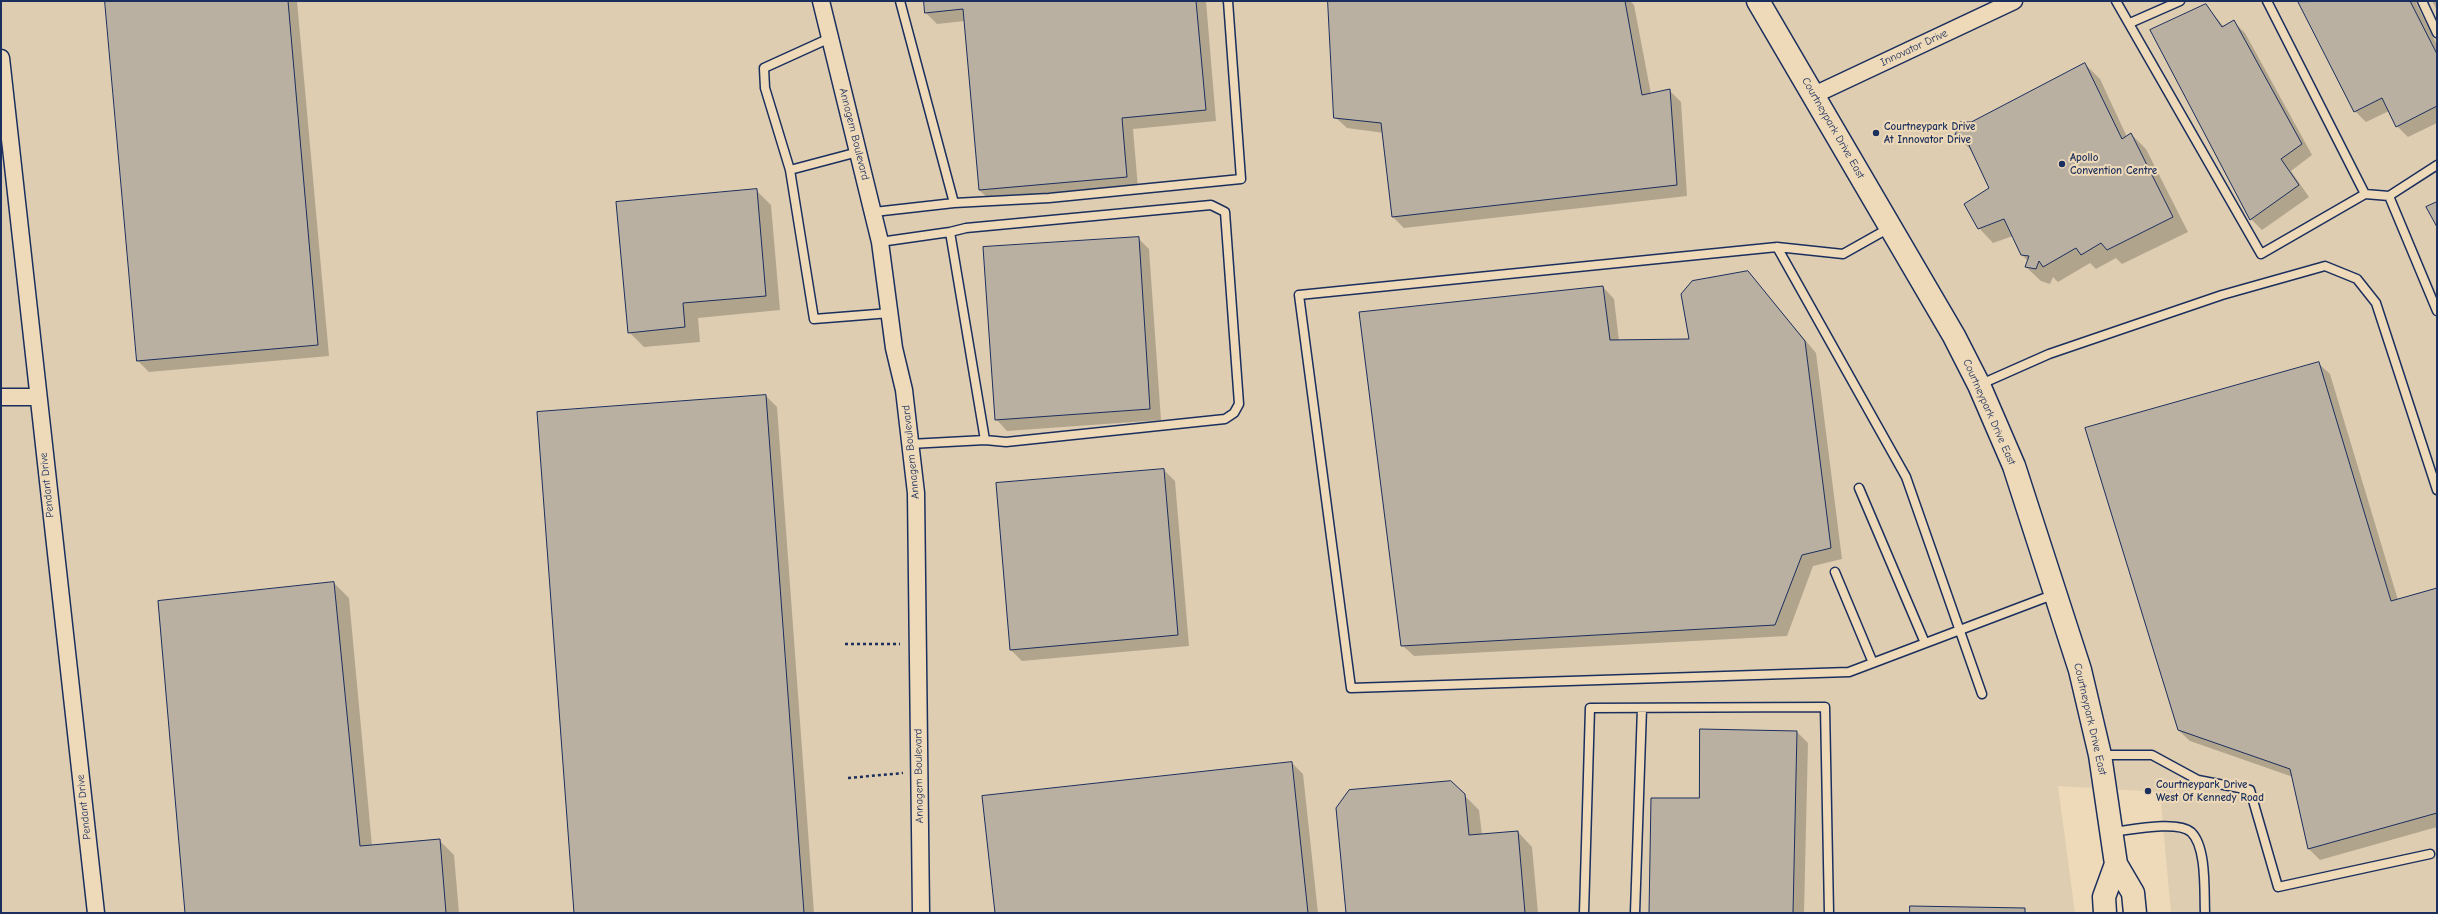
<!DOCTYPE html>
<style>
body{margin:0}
#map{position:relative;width:2438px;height:914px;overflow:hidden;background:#eedab8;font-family:"Comic Neue",sans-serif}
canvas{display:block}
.frame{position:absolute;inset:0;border:2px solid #1b2f5e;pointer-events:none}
</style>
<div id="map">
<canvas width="2438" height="914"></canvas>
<div class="frame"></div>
</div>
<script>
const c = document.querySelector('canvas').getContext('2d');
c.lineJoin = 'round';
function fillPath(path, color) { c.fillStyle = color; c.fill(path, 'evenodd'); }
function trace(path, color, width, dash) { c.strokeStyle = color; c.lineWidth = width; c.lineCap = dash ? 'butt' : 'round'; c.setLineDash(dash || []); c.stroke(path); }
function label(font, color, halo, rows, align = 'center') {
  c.font = font + ' "Comic Neue",sans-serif'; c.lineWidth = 4; c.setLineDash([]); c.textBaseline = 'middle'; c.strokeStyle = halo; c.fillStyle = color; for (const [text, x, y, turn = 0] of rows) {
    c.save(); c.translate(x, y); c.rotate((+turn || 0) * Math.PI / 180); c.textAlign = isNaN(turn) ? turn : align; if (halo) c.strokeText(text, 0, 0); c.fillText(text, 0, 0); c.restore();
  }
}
const built = new Path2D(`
 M1 1H2437V913H2171L2160 792 2058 786 2075 913H1Z`);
const shadow = new Path2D(`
 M106 1H297L329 356 149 372 138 361Z
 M925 1H1206L1216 121 1133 129 1138 188 991 201 979 190 965 21 937 24 925 12Z
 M1329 1H1630L1634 5 1651 94 1670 91 1681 102 1687 196 1404 228 1393 217 1384 133 1347 128 1335 117Z
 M2302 1H2415L2437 45V123L2408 137 2397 126 2389 111 2366 122 2355 111 2300 2Z
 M2432 1H2437V10Z
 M2206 5 2224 27 2234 22 2245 33 2312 155 2291 171 2309 197 2262 230 2251 219 2151 31Z
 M2085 64 2100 79 2127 137 2131 134 2146 149 2188 232 2122 264 2116 258 2096 269 2090 263 2058 282 2053 277 2050 284 2041 281 2026 267 2028 261 2021 254 2013 236 1993 243 1979 228 1990 189 1971 150 1956 135 1972 123Z
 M756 190 771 205 780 310 698 318 700 342 644 347 629 332Z
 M1138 238 1149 249 1161 420 1007 431 996 419Z
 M1748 272 1816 353 1842 559 1813 566 1787 636 1414 656 1402 645 1603 287 1614 299 1619 341 1690 340Z
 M2318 363 2330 374 2398 600 2437 589V827L2320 860 2309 849 2293 777 2190 741 2178 730Z
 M766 396 777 407 814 913H575Z
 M1164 470 1175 481 1189 646 1022 661 1011 650Z
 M334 583 349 598 372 846 439 840 454 855 459 913H186Z
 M1797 732 1808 743 1804 913H1650L1700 799Z
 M1292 763 1303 774 1318 913H996Z
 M1464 795 1479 810 1482 835 1518 832 1532 847 1538 913H1347Z`);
const building = new Path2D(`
 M105 1H288L318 345 137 361Z
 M924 1H1196L1206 110 1122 118 1127 177 979 190 963 9 925 13Z
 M1328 1H1625L1642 95 1670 89 1677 185 1392 217 1381 123 1334 118Z
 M2410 1 2437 54V106L2396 127 2382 98 2354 112 2298 2Z
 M2206 4 2222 27 2234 20 2302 144 2281 159 2299 185 2250 220 2150 30Z
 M2085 63 2122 139 2131 133 2173 217 2107 250 2101 243 2081 255 2076 248 2043 267 2039 261 2036 269 2025 267 2029 256 2021 255 2004 219 1978 229 1964 204 1989 188 1966 139 1955 135 1960 122H1971Z
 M757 189 766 296 683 303 685 327 628 333 616 202Z
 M2437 202V227L2426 207Z
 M1139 237 1150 409 995 420 983 247Z
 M1748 271 1805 341 1831 548 1802 555 1775 625 1401 646 1359 312 1603 286 1610 340 1689 339 1681 294 1692 281Z
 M2319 362 2391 601 2437 588V813L2308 849 2290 769 2178 730 2085 428Z
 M766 395 804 913H574L537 412Z
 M1164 469 1178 635 1010 650 996 483Z
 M334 582 360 846 440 839 446 913H185L158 601Z
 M1700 729 1797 731 1793 913H1649L1651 798H1699Z
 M1292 762 1308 913H995L982 796Z
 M1451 781 1465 794 1469 835 1518 831 1525 913H1346L1336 808 1349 790Z
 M1910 906 2025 908V913H1910Z`);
const path = new Path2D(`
 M845 644H900
 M848 778 903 773`);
const lane = new Path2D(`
 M2116 1 2261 254 2365 194 2389 196
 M2267 1 2365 194
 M2422 1 2437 33
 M2130 23 2180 1
 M830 38 764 68 765 88 790 170 814 319 890 313
 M2437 165 2389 196 2437 311
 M790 170 858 152
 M954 203 1049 198 1241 179 1228 1
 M874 212 954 203 900 1
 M1891 227 1843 254 1777 247 1299 295 1351 688 1849 672 2055 594
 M950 232 985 440
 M880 242 950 232 966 228 1211 205 1225 212 1239 404 1234 413 1225 419 1006 442 985 440 910 444
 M1777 247 1906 477 1982 694
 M1979 385 2049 354 2222 295 2325 266 2357 279 2376 303 2437 490
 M1859 488 1925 643
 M1835 572 1873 663
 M2101 755H2152L2198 780 2250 790 2278 887 2430 854
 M2112 832C2130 830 2177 820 2191 832 2207 847 2204 892 2205 913
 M1584 913 1590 708 1825 707 1829 913
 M1635 913 1642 708`);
const street = new Path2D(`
 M821 1 880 242 894 348 904 390 916 493 921 913
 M1 58 96 913
 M1814 95 2014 1
 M1 397H38`);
const secondary = new Path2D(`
 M1758 1 1954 336 1979 385 2014 466 2080 670 2100 755 2116 864 2133 893 2135 913
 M2105 913 2104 897 2116 864`);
const markers = [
 [1876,133,4,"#1b2f5e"],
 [2062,164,4,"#1b2f5e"],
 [2148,791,4,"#1b2f5e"]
];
const streetNames = [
 ["Innovator Drive",1914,48,-25],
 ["Courtneypark Drive East",1833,128,60],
 ["Annagem Boulevard",854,134,76],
 ["Courtneypark Drive East",1989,412,66],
 ["Annagem Boulevard",911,452,-96],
 ["Pendant Drive",47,485,-96],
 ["Courtneypark Drive East",2090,719,77],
 ["Annagem Boulevard",919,776,-91],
 ["Pendant Drive",84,807,-96]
];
const poiNames = [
 ["Courtneypark Drive",1884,127],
 ["At Innovator Drive",1884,140],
 ["Apollo",2070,158],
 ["Convention Centre",2070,171],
 ["Courtneypark Drive",2156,785],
 ["West Of Kennedy Road",2156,798]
];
fillPath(built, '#decdb1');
fillPath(shadow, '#0003');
fillPath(building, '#bab0a2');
trace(building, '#1b2f5e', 1);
trace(lane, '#1b2f5e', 11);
trace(street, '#1b2f5e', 19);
trace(secondary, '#1b2f5e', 25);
trace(path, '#1b2f5e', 2.5, [3, 3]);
trace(lane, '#eedab8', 8);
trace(street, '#eedab8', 16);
trace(secondary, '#eedab8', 22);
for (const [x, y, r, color] of markers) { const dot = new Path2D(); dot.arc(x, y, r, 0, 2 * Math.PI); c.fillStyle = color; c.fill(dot); trace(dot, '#eedab8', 1.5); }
label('11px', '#1b2f5e', '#eedab8', streetNames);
label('bold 11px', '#1b2f5e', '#eedab8', poiNames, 'left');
</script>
